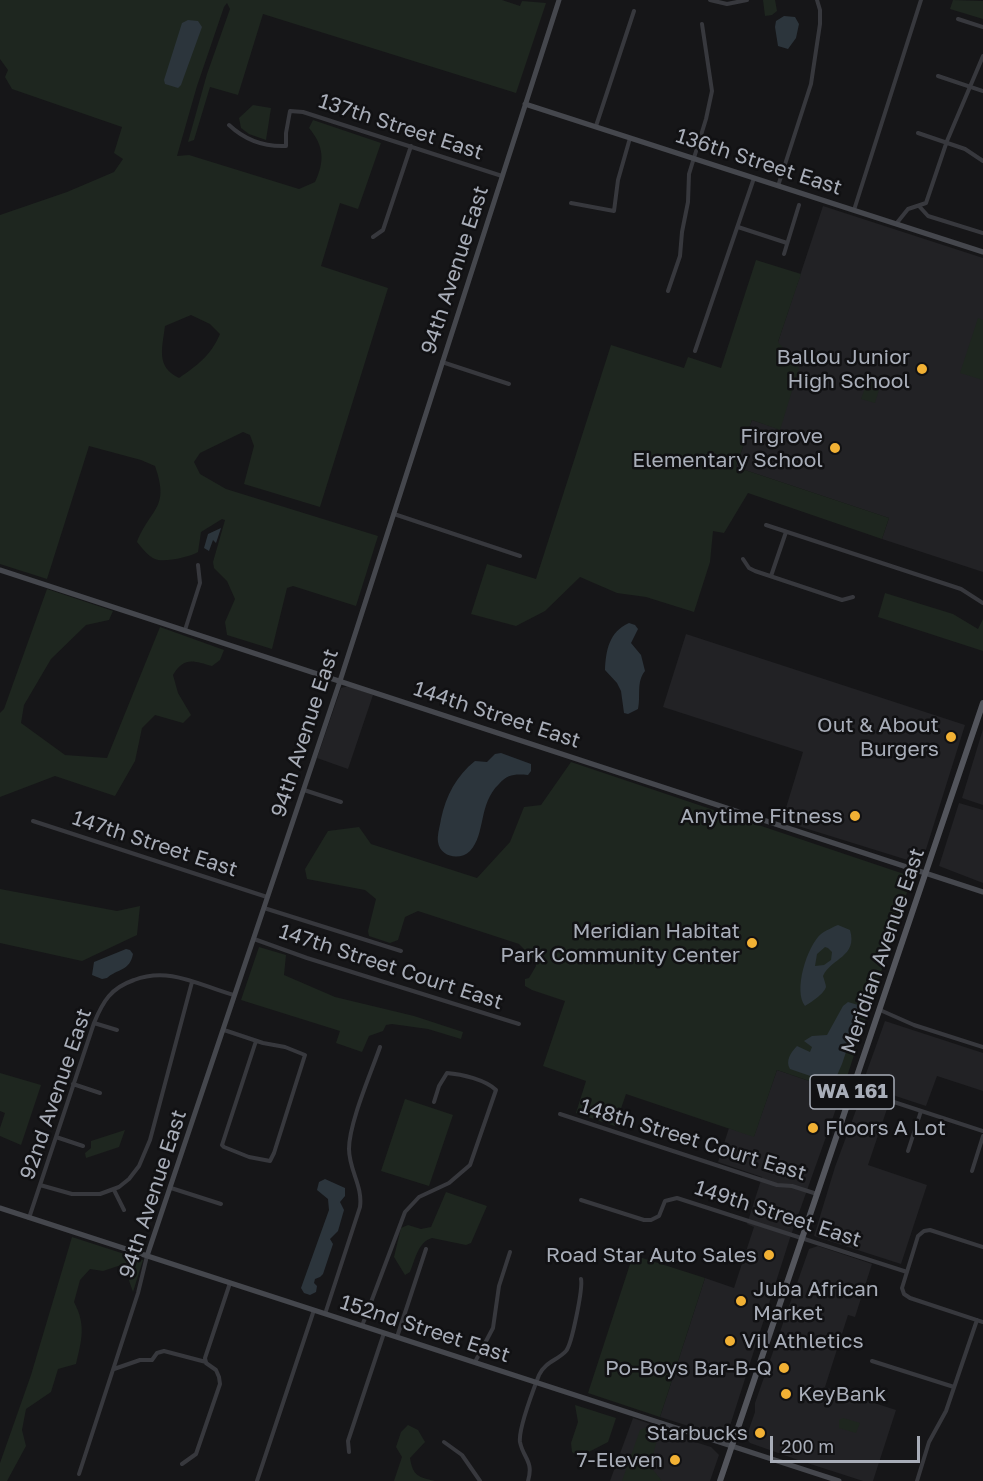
<!DOCTYPE html>
<style>
body{margin:0}
#map{position:relative;width:983px;height:1481px;overflow:hidden;background:#161618;font-family:"Golos Text",sans-serif}
canvas{display:block}
.scale{position:absolute;left:770px;top:1436px;width:150px;height:27px;box-sizing:border-box;border:3px solid #a8adb8;border-top:0;padding-left:8px;font-size:18px;line-height:21px;white-space:nowrap;color:#a8adb8;-webkit-text-stroke:4px #111113;paint-order:stroke}
</style>
<div id="map">
<canvas width="983" height="1481"></canvas>
<div class="scale">200 m</div>
</div>
<script>
const c = document.querySelector('canvas').getContext('2d');
c.lineJoin = 'round';
function fillPath(path, color) { c.fillStyle = color; c.fill(path, 'evenodd'); }
function trace(path, color, width, dash) { c.strokeStyle = color; c.lineWidth = width; c.lineCap = dash ? 'butt' : 'round'; c.setLineDash(dash || []); c.stroke(path); }
function label(font, color, halo, rows, align = 'center') {
  c.font = font + ' "Golos Text",sans-serif'; c.lineWidth = 5; c.setLineDash([]); c.textBaseline = 'middle'; c.strokeStyle = halo; c.fillStyle = color; for (const [text, x, y, turn = 0] of rows) {
    c.save(); c.translate(x, y); c.rotate((+turn || 0) * Math.PI / 180); c.textAlign = isNaN(turn) ? turn : align; if (halo) c.strokeText(text, 0, 0); c.fillText(text, 0, 0); c.restore();
  }
}
const built = new Path2D(`
 M823 206 983 258V572L882 539 889 518 736 467 752 420 779 429 778 342Z
 M686 634 965 725 923 859 914 862 782 821 803 752 663 707Z
 M348 686 373 695 348 769 317 758 341 688Z
 M983 729V805L962 798Z
 M959 803 983 810V883L939 866Z
 M885 1021 983 1053V1091L937 1076 926 1106 865 1086 863 1082Z
 M777 1070 842 1092 790 1238 728 1432 720 1436 660 1417 705 1278 734 1288 754 1227 747 1224 762 1177 718 1162 729 1128 754 1136Z
 M864 1098 888 1106 868 1165 927 1185 901 1264 814 1236 835 1167 859 1102Z
 M818 1246 872 1264 855 1317 848 1315 825 1387 896 1410 873 1481H863L798 1460 750 1443 746 1438 755 1412V1403L809 1249Z
 M633 1418 665 1429 676 1436 711 1447 719 1455 710 1481H610Z`);
const green = new Path2D(`
 M0 0H502L520 6 522 1 546 3 516 93 263 14 238 95 210 87 194 140 188 142 207 74 230 9 227 3 224 7 197 86 177 156 189 155 299 189 315 182C325 161 324 146 309 128L313 120 381 143 358 209 340 203 321 266 388 288 320 507 244 484 254 446 250 435 243 432 200 453 194 462 200 474 226 489 378 536 356 606 293 586 287 588 272 649 227 635 225 622 235 599 227 581 214 568 213 562 225 520 222 519 201 532 198 552C190 557 163 563 155 559 148 556 142 548 137 542 151 507 170 509 155 466L141 460 89 446 47 579 0 564V215L67 192 114 172 123 159 114 153 122 127 12 89 5 77 8 70 0 59ZM191 315 210 324 220 334C211 355 198 365 179 378 156 367 162 349 165 326Z
 M763 0H775L777 11 772 15 765 16Z
 M953 0 983 1V19L950 9Z
 M253 105 271 108 266 140 249 134 241 128 239 118Z
 M756 260 801 274 778 342 799 368 780 430 752 420 736 467 889 518 882 539 748 493 724 533 713 531 710 562 694 612 646 597 617 593 580 577 545 611 516 626 471 614 487 564 536 579 611 345 684 368 688 357 721 368Z
 M978 318 983 320V380L960 373Z
 M868 379 881 383 875 403 861 399Z
 M47 589 113 611 109 620 86 625 51 659 24 705 21 723 65 755 107 758 160 627 224 650 220 660 212 666C194 661 184 656 173 675L178 693 191 715 183 723 155 715 142 728 135 761 115 796 55 776 0 797V713L4 709Z
 M885 593 953 614 978 629 983 619V651L878 617Z
 M571 762 910 876V883L842 1092 777 1070 754 1137 626 1094 615 1126 576 1113 586 1081 543 1066 565 1001 532 990 525 986V979L529 978 536 966 535 960 519 944 418 911 405 917 398 940 390 943 369 936 368 931 376 899 365 890 307 879 305 869 328 831 359 827 371 844 477 878 510 842 524 807 541 805Z
 M0 889 117 911 140 906 137 935 82 961 0 943Z
 M259 947 286 955 284 975 335 997 414 1016 463 1032 461 1039 428 1029 392 1024 386 1025 383 1031 369 1036 362 1052 336 1043 340 1031 241 1000Z
 M0 1073 41 1085 21 1145 0 1136V1128L5 1113 0 1111Z
 M405 1099 453 1115 429 1186 381 1171Z
 M125 1130 119 1147 86 1158 85 1153 91 1148V1141Z
 M446 1192 487 1206 471 1243 466 1245 432 1238C418 1242 415 1260 410 1272L405 1275 394 1257 401 1228 408 1225 421 1229 431 1227Z
 M72 1237 143 1260 133 1292 125 1269 118 1266 103 1271 90 1269 80 1280 74 1302C86 1325 82 1339 76 1364L58 1369 51 1392 26 1409 22 1430 26 1446 7 1481H0V1463L31 1375Z
 M633 1255 705 1278 660 1417 588 1393Z
 M575 1405 616 1418 608 1442 579 1457 572 1452 571 1443 578 1422Z
 M843 1418 860 1423 856 1433 839 1428V1420Z
 M408 1425 418 1430 425 1442 410 1458C413 1476 418 1477 435 1481H394L402 1457 396 1447 401 1432Z
 M647 1427 654 1430 658 1436 650 1466 662 1481H622L640 1430Z`);
const water = new Path2D(`
 M784 16 795 17 799 24 796 38 788 49 778 46 775 27 776 21Z
 M188 20 198 21 202 27 181 85 178 88 165 84 164 80 182 23Z
 M221 528 216 543 213 540 209 551 204 548 208 534Z
 M629 623 635 625 638 629 631 643 641 655 645 671C636 682 641 696 638 709L628 714 624 713 621 691 617 683 605 670C606 650 609 632 629 623Z
 M501 753 531 764V771L528 775C515 774 508 774 499 784 478 804 486 834 470 851 460 861 440 857 438 842 437 835 440 826 441 819 446 796 456 776 475 761L487 762 495 754Z
 M838 925 850 930C858 957 831 958 823 976 824 979 826 985 826 987 824 994 810 1003 805 1006 793 991 807 946 821 934 825 931 833 927 838 925ZM825 947 828 948 832 952 831 960 824 965 815 966 817 954Z
 M126 949 130 950 133 954C130 971 117 969 107 978L102 979 92 975 94 962Z
 M848 1002 858 1005 859 1013 842 1064 835 1080 825 1081 790 1069C785 1061 791 1052 797 1046L810 1052 812 1047 804 1041 812 1036 827 1035 843 1006Z
 M325 1179 345 1188V1196L340 1202 344 1210 338 1231 330 1239 333 1244 323 1274 320 1277 315 1279 314 1283 317 1286 316 1292 310 1295 304 1293 301 1288 329 1210 328 1199 317 1190 319 1182Z`);
const street = new Path2D(`
 M710 0 727 4 747 0
 M958 19 983 27
 M938 76 983 91
 M229 125C245 140 263 147 286 146V133L290 111 303 112 502 176
 M596 126 634 11
 M918 133 965 149 983 161
 M778 186 811 84 820 24V10L817 0
 M571 203 614 211 618 180 630 138
 M919 206 928 216 983 233
 M854 210 921 0
 M896 224 908 209 926 203 947 141 983 56
 M738 227 787 243
 M373 237 383 230 411 146
 M784 254 799 205
 M668 291 680 256 682 232 688 202 689 174 706 119 712 91 702 24
 M695 351 754 178
 M442 362 509 384
 M394 514 520 556
 M766 525 961 589 983 603
 M743 559 749 568 755 571 842 600 853 597
 M771 576 786 532
 M185 630 200 583 198 565
 M304 790 341 802
 M33 821 267 897
 M264 908 401 951
 M254 939 307 958 519 1024
 M880 1010 914 1025 983 1047
 M94 1023 117 1030
 M224 1030 263 1043 285 1047 305 1055 274 1153 270 1161 249 1157 224 1147 222 1145 256 1041
 M73 1084 100 1093
 M854 1089 983 1131
 M560 1114 777 1185 792 1186 817 1194
 M56 1137 83 1146
 M908 1151 921 1111
 M972 1171 983 1136
 M40 1185 72 1194H100L119 1187 129 1179 139 1166 150 1140 192 982
 M171 1188 221 1204
 M114 1190 124 1210
 M581 1200 644 1220H651L659 1216 665 1201 677 1198 907 1272
 M29 1218 94 1023C103 1001 111 988 134 980 170 966 200 986 234 995
 M983 1247 930 1230 924 1231 918 1236 902 1288 904 1294 910 1298 983 1322
 M325 1314 360 1207C363 1186 349 1170 349 1149 349 1123 371 1073 380 1047
 M362 1326 405 1212 419 1197 449 1183 470 1165 496 1090C486 1080 462 1074 447 1073L439 1086 434 1102
 M397 1337 426 1249
 M872 1361 954 1387
 M475 1362 493 1328 499 1286 510 1252
 M114 1369 140 1360H152L157 1353 164 1351 206 1362
 M444 1442 462 1455 480 1481
 M349 1452 348 1441 384 1333
 M182 1464 196 1454 220 1384 219 1377 216 1370 206 1363 205 1358 230 1283
 M79 1474 138 1293 147 1256
 M257 1481 314 1310
 M528 1481C534 1461 523 1458 520 1442 518 1429 534 1388 539 1375 545 1362 558 1360 566 1351 572 1344 583 1288 581 1279
 M917 1481 929 1442 946 1411 977 1320`);
const secondary = new Path2D(`
 M525 104 983 252
 M0 570 983 892
 M0 1208 839 1481
 M147 1256 340 681 559 0`);
const primary = new Path2D(`
 M720 1481 983 703`);
const markers = [
 [922,369,6,"#f2b134"],
 [835,448,6,"#f2b134"],
 [951,737,6,"#f2b134"],
 [855,816,6,"#f2b134"],
 [752,943,6,"#f2b134"],
 [813,1128,6,"#f2b134"],
 [769,1255,6,"#f2b134"],
 [741,1301,6,"#f2b134"],
 [730,1341,6,"#f2b134"],
 [784,1368,6,"#f2b134"],
 [786,1394,6,"#f2b134"],
 [760,1433,6,"#f2b134"],
 [675,1460,6,"#f2b134"]
];
const shields = [
 [852,1092,84]
];
const shieldNames = [
 ["WA 161",852,1092]
];
const streetNames = [
 ["137th Street East",401,127,18],
 ["136th Street East",759,162,18],
 ["94th Avenue East",455,270,-72],
 ["144th Street East",497,715,18],
 ["94th Avenue East",305,733,-72],
 ["147th Street East",155,844,18],
 ["Meridian Avenue East",883,951,-71],
 ["147th Street Court East",391,967,18],
 ["92nd Avenue East",56,1094,-71],
 ["148th Street Court East",693,1140,17],
 ["94th Avenue East",153,1194,-72],
 ["149th Street East",778,1214,18],
 ["152nd Street East",425,1329,18]
];
const poiNames = [
 ["Ballou Junior",910,357],
 ["High School",910,381],
 ["Firgrove",823,436],
 ["Elementary School",823,460],
 ["Out & About",939,725],
 ["Burgers",939,749],
 ["Anytime Fitness",843,816],
 ["Meridian Habitat",740,931],
 ["Park Community Center",740,955],
 ["Floors A Lot",825,1128,"left"],
 ["Road Star Auto Sales",757,1255],
 ["Juba African",753,1289,"left"],
 ["Market",753,1313,"left"],
 ["Vil Athletics",742,1341,"left"],
 ["Po-Boys Bar-B-Q",772,1368],
 ["KeyBank",798,1394,"left"],
 ["Starbucks",748,1433],
 ["7-Eleven",663,1460]
];
fillPath(built, '#222225');
fillPath(green, '#1e261f');
fillPath(water, '#2c353c');
trace(street, '#37383d', 4);
trace(secondary, '#45474d', 5);
trace(primary, '#53555c', 6);
for (const [x, y, r, color] of markers) { const dot = new Path2D(); dot.arc(x, y, r, 0, 2 * Math.PI); c.fillStyle = color; c.fill(dot); trace(dot, '#111113', 2); }
for (const [x, y, w] of shields) { const box = new Path2D(); box.roundRect(x - w / 2, y - 17, w, 34, 4.5); c.fillStyle = '#111113'; c.fill(box); trace(box, '#a8adb8', 1.5); }
label('bold 20px', '#a8adb8', null, shieldNames);
label('21px', '#a8adb8', '#111113', streetNames);
label('21px', '#a8adb8', '#111113', poiNames, 'right');
</script>
